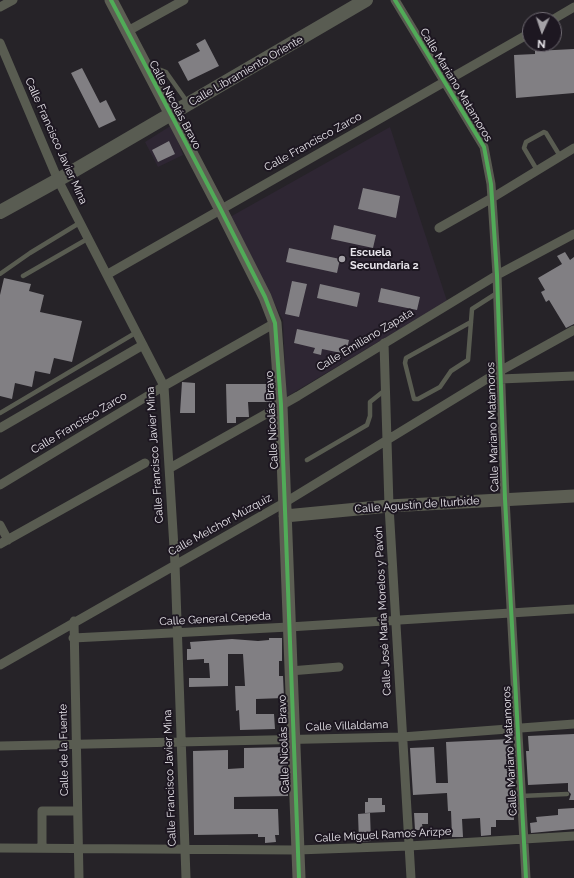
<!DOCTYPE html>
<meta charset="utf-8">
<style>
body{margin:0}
#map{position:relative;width:574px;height:878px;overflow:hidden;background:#262328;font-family:Raleway,sans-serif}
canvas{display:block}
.north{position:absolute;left:522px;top:12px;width:40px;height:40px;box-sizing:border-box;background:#1d1721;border:1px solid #6f6a72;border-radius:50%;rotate:183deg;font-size:11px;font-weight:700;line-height:16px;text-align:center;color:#e9e6ec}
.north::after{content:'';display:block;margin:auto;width:14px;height:18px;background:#a5a2a7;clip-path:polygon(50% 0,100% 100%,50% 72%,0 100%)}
</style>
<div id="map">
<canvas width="574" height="878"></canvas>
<div class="north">N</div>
</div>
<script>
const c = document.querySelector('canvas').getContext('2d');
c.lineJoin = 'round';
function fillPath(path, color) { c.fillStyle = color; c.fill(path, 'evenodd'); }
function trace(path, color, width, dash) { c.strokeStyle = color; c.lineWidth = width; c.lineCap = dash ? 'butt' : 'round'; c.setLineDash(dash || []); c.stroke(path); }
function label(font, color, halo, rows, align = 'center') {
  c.font = font + ' Raleway,sans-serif'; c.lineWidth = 4; c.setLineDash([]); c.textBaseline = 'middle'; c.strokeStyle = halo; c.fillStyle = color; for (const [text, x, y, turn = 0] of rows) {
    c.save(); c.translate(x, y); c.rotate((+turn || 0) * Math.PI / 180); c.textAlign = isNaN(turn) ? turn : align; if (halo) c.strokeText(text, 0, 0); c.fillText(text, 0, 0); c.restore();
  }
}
const built = new Path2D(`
 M172 125 183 155 158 167 145 142Z
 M390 127 447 301 286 397 283 320 230 217Z`);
const building = new Path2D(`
 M205 39 219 66 188 81 178 62 200 51 196 44Z
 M574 49V93L516 98 514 55 535 54V51Z
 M82 68 100 103 106 100 116 120 99 128 71 73Z
 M169 141 175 154 158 162 152 150Z
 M363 188 400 196 396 218 358 209Z
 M334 225 376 235 373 248 331 239Z
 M289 248 340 259 337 273 286 262Z
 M565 252 570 260 574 257V324L566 328 549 300 546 302 541 292 545 290 538 278 562 264 557 256Z
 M4 278 31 284 29 291 44 295 40 312 82 321 72 362 54 358 50 374 35 371 32 387 15 383 12 399 0 396V295Z
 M292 281 307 284 299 317 285 314Z
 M320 284 360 293 357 307 317 298Z
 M381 288 420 297 417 310 378 302Z
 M297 329 349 340 346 354 322 349 321 355 313 353 315 348 294 343Z
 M182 382 195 383V413H180Z
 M226 384H271L272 402H248L249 417H236V423H227Z
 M269 638H282V661H279V676H283L284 698 256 699V714H274L275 729 240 730 239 710 236 711 235 686H245L243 654H228V686L189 687V678H210L209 663H204V659L187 660V649H191L190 642 232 639 258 641 269 640Z
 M574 734V800H569L571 794 568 791V783L528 785 526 751H529L528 736Z
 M510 739 514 820H496V827H491V835L481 836 480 818 462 819 463 837H452L451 811H448L447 793 413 795 410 748 434 747 436 783H448L446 742Z
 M286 747 288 796 234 797V809H278L279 835H275L276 842 265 843V837H258V834L194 835 193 751 228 750V769L244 768V748Z
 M368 798H382V805H385V812L365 813V802H368Z
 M574 808V829L531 833 530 823 537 822 536 817 558 815V809Z
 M370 813 371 841 359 842 358 814Z
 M414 813H428V824H422L423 830H415Z`);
const lane = new Path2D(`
 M151 73 161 70 166 72 188 103
 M537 170 524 148 526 142 544 132 546 133 560 156
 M0 274 30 253 81 222
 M23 276 89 238
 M471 322 406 358 405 363 414 399H418L440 387 451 371 468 360 472 309 497 293
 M0 413 137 332
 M307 460 367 425 370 416V402L385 390
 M521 796 567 794`);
const street = new Path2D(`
 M395 0 484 147 491 184 497 275 505 499 526 878
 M0 7 13 0
 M552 20 574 7
 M126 32 184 0
 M0 43 58 180 164 386 175 564 186 878
 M439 228 492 198 574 148
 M108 274 530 33
 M384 343 389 506 411 878
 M500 379 574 376
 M0 428 143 345
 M170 468 298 396 497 275 574 234
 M0 485 164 386 275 323
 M0 525 8 540
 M0 544 145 463
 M74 621 79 878
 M73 638 289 627 574 609
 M0 665 284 503 500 371 574 330
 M290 671 339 667
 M0 746 402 737 574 724
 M0 848 297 850 409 846 574 836
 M42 848V811H77`);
const secondary = new Path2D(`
 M111 0 220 208 265 297 275 323 281 405 299 878
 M285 516 389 506 574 496`);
const primary = new Path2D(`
 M0 212 58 180 366 0`);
const cycleway = new Path2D(`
 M111 0 220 208 265 297 275 323 281 405 299 878
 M395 0 484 147 491 184 497 275 505 499 526 878`);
const markers = [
 [342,259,4,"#a5a2a7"]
];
const streetNames = [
 ["Calle Libramiento Oriente",246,71,-30],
 ["Calle Mariano Matamoros",456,85,59],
 ["Calle Nicolás Bravo",175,105,62],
 ["Calle Francisco Javier Mina",56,141,66],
 ["Calle Francisco Zarco",313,142,-29],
 ["Calle Emiliano Zapata",365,340,-31],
 ["Calle Nicolás Bravo",272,420,-93],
 ["Calle Francisco Zarco",79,423,-31],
 ["Calle Mariano Matamoros",493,427,-92],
 ["Calle Francisco Javier Mina",155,455,-94],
 ["Calle Agustín de Iturbide",417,505,-4],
 ["Calle Melchor Múzquiz",220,525,-29],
 ["Calle José María Morelos y Pavón",383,611,-93],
 ["Calle General Cepeda",215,619,-3],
 ["Calle Villaldama",347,726,-2],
 ["Calle Nicolás Bravo",284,744,-92],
 ["Calle de la Fuente",64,750,-91],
 ["Calle Mariano Matamoros",510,751,-93],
 ["Calle Francisco Javier Mina",170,778,-92],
 ["Calle Miguel Ramos Arizpe",383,835,-3]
];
const poiNames = [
 ["Escuela",350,253],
 ["Secundaria 2",350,266]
];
fillPath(built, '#2e2633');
fillPath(building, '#817f83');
trace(lane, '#595c51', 4.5);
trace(street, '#595c51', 9);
trace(secondary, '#5c5e53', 13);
trace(primary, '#595c52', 14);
trace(cycleway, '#51ab58', 4);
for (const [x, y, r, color] of markers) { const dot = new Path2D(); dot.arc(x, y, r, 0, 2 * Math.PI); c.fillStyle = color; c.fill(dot); trace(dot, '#1d1721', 1.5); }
label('11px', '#e9e6ec', '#1d1721', streetNames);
label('bold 11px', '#e9e6ec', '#1d1721', poiNames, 'left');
</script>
